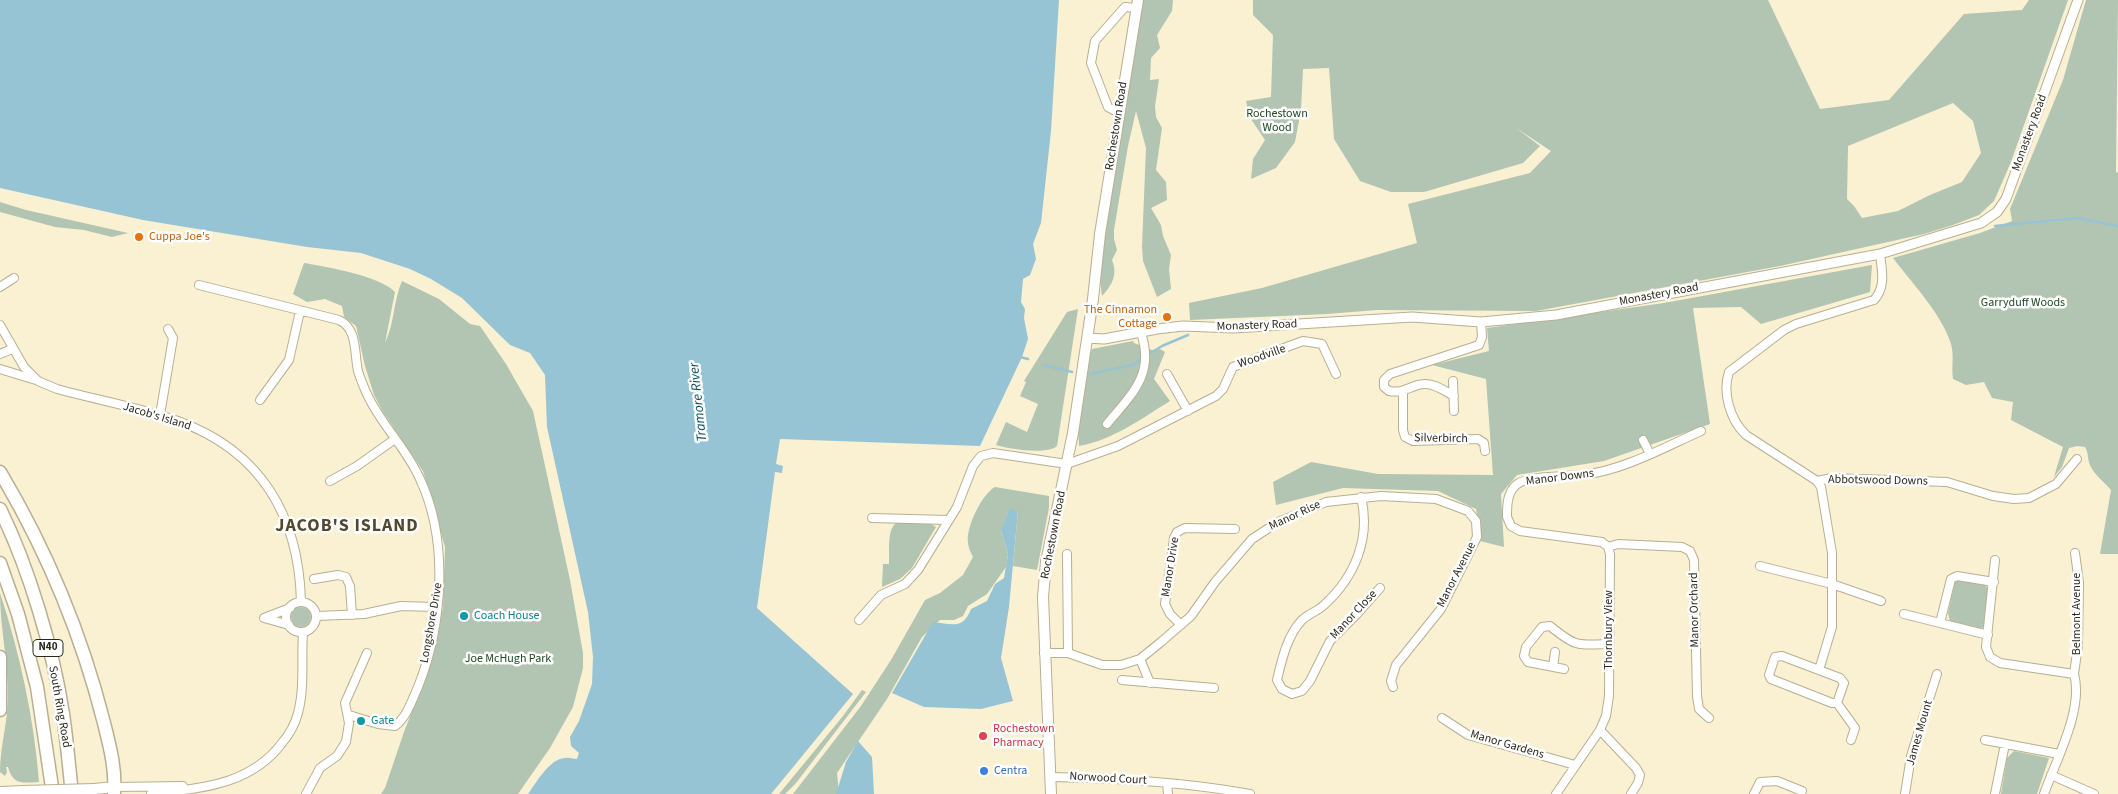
<!DOCTYPE html>
<style>
body{margin:0}
canvas{display:block;background:#faf0d2}
</style>
<canvas width="2118" height="794"></canvas>
<script>
const c = document.querySelector('canvas').getContext('2d');
c.lineJoin = 'round';
function fillPath(path, color) { c.fillStyle = color; c.fill(path, 'evenodd'); }
function trace(path, color, width, dash) { c.strokeStyle = color; c.lineWidth = width; c.lineCap = dash ? 'butt' : 'round'; c.setLineDash(dash || []); c.stroke(path); }
function label(font, color, halo, rows, align = 'center') {
  c.font = font + ' "Source Sans 3",sans-serif'; c.lineWidth = 5; c.setLineDash([]); c.textBaseline = 'middle'; c.strokeStyle = halo; c.fillStyle = color; for (const [text, x, y, turn = 0] of rows) {
    c.save(); c.translate(x, y); c.rotate((+turn || 0) * Math.PI / 180); c.textAlign = isNaN(turn) ? turn : align; if (halo) c.strokeText(text, 0, 0); c.fillText(text, 0, 0); c.restore();
  }
}
const green = new Path2D(`
 M1143 0H1173L1172 11 1157 35 1160 48 1151 58 1150 80 1159 79 1155 106 1156 117 1162 128 1156 170 1166 182 1167 200 1151 208 1161 225 1163 236 1171 255 1169 269 1171 289 1157 297 1143 261 1142 246 1146 148 1136 111 1128 146 1114 230V239L1117 250 1112 260C1118 275 1112 285 1102 296L1100 280 1104 228 1120 143 1126 95Z
 M1253 0H1768L1820 109 1889 100 1964 14 2022 10 2029 0H2068L2011 162 1994 201 1979 215 1953 225 1924 234 1780 266 1536 311 1377 310 1327 314 1190 320 1189 303 1262 288 1417 243 1408 204 1530 173 1551 151 1516 128 1540 146 1523 163 1424 192H1391L1360 181 1334 139 1329 68 1303 69 1301 110 1295 142 1276 168 1251 179 1253 159 1265 140 1249 116 1246 101 1271 97 1273 35 1253 15ZM1953 103 1973 121 1981 153 1962 182 1930 195 1898 211 1862 218 1854 206 1847 199 1848 146Z
 M2086 0H2118L2116 172 2118 173V554H2100L2111 490C2105 483 2095 475 2091 467 2087 460 2089 453 2085 447L2077 446 2069 448 2062 467 2054 477 2063 447 2011 420 2013 402 1992 398 1984 382 1966 385 1953 379C1951 366 1955 354 1950 341 1940 312 1911 282 1893 258L1980 233 2012 221 2010 209 2063 80Z
 M0 202 26 210 128 233 112 237 84 230 55 227 0 212Z
 M304 263C327 267 380 276 395 292L385 343C395 322 393 302 402 281L439 299 470 324 480 326 506 364 533 411 570 580 583 653V668L573 707 550 748 518 794H381L385 788 404 732 431 663 443 607 445 547 423 471 383 412 374 395 365 366 356 326 344 317 342 306 325 299 307 302 293 294Z
 M1872 265 1870 292 1761 324 1741 307 1693 308 1710 424 1604 461 1517 475 1501 494 1504 547 1480 541 1476 509 1438 491 1343 488 1276 505 1273 482 1311 462 1378 474 1493 475 1486 379 1432 365 1489 351 1487 328 1664 303Z
 M1078 309 1057 446C1047 455 1009 449 996 445L1006 422 1027 432 1038 404 1020 396 1026 382 1024 381 1067 312Z
 M1133 341 1134 343 1152 350 1160 349 1165 352 1154 379 1170 401C1141 419 1113 440 1079 446L1078 428 1089 359 1092 349Z
 M995 487 1049 496V508L1037 570 1013 566 1018 511 1001 530 1008 554 1006 567 987 594 968 606 963 616 954 620H940L922 637 887 699 837 773 839 794H793L861 706 891 660 925 600 940 593 963 575 973 557C971 553 968 547 968 542 966 527 982 494 995 487Z
 M898 522 929 523 936 527 912 568 900 579 882 587 883 564H889C890 552 886 527 898 522Z
 M1961 580 1982 583 1990 590 1986 624 1981 629 1950 622 1948 613 1955 582Z
 M0 593C20 654 34 718 39 782 22 783 13 785 8 767H6L7 772 5 776 0 772C0 748 7 725 8 700 9 664 0 629 0 593Z
 M291 617a10 10 0 1 1 20 0a10 10 0 1 1-20 0Z
 M862 690 866 692 796 783 785 794H779L843 716Z
 M2014 751 2049 758 2037 794H2001L2007 758Z`);
const water = new Path2D(`
 M0 0H1059L1051 131 1041 223 1033 244 1036 259 1030 275 1023 279 1021 302 1025 309 1024 318 1028 339 1022 357 980 446 780 439 776 464 783 466 782 473 775 472 757 608 853 694 771 794H528C537 782 549 759 565 758 569 757 573 759 577 759L579 753 571 746 570 737 579 721 592 684 593 657 588 612 547 427 545 375 530 353 510 345 462 298 431 279 410 269 361 253 307 247 143 220 0 188Z
 M1010 509 1018 511 1009 607 1001 658 1013 701 981 709 924 707 892 693 933 622C952 624 963 630 971 609L987 601 995 584 1004 578 1008 554 1001 530Z
 M858 741 872 757 874 794H836L846 762Z`);
const stream = new Path2D(`
 M1995 226 2077 218 2118 226
 M1020 357 1028 359
 M1044 365 1072 372
 M1091 374 1132 365 1162 346 1188 335`);
const minor = new Path2D(`
 M1119 113 1108 107 1091 63 1095 41 1125 7 1137 8
 M1880 254C1882 271 1886 287 1874 300L1796 324 1784 330 1729 372C1722 392 1730 420 1746 435L1817 481 1832 478 1947 482 1993 496 2014 499 2029 498 2056 484 2077 459
 M199 285 339 320C358 329 354 353 358 371 360 378 363 385 366 392 380 424 406 447 420 479 449 541 443 624 418 687 412 700 407 717 395 726L378 724 349 715
 M0 287 14 278
 M0 325 24 367 38 381 57 389C97 400 139 407 178 421 261 451 299 516 301 602
 M0 354 12 349
 M0 369 36 380
 M1167 374 1188 411
 M1453 381 1454 411
 M1403 392V430L1405 437 1413 441 1478 439 1484 443 1485 451
 M1454 396C1445 391 1434 383 1424 384 1410 385 1405 394 1389 391L1384 387V380L1390 374 1479 345 1482 337 1481 322
 M260 400 289 360 300 311
 M160 415 173 338 168 329
 M1107 424C1132 394 1155 374 1141 333
 M1643 440 1650 454
 M330 481 357 466 395 439
 M1817 481 1821 487 1832 553V627L1819 670
 M1361 497C1371 538 1355 577 1324 605 1318 611 1308 614 1302 620 1287 636 1282 659 1277 680L1282 689 1292 694 1302 691 1310 681 1330 641 1357 614 1380 588
 M872 518 948 520
 M1608 547 1618 544 1682 547 1690 551 1694 560 1697 696 1699 709 1709 718
 M1067 554 1068 653
 M1995 560 1986 647 1990 657 2000 663 2074 674
 M1760 566 1832 584 1881 601
 M314 579 338 575 346 577 350 586 352 615
 M286 617a15 15 0 1 1 30 0a15 15 0 1 1-30 0Z
 M1904 614 1988 635
 M317 616 364 614 401 606 436 607
 M859 620 881 595 905 584 918 570 957 507 973 466 981 456 993 453 1067 464 1118 446 1216 396 1223 389 1233 367 1303 341 1322 344 1336 374
 M1940 623 1951 579 1957 576 1994 582
 M289 625 264 618 290 608
 M1181 625 1170 614 1165 604 1174 538 1177 532 1185 528 1235 529
 M1044 653H1068L1102 665H1121L1140 659 1161 642 1191 616 1215 582 1252 539 1278 522 1326 502 1381 496 1436 499 1468 511 1476 521 1477 537 1441 609 1396 665 1391 681 1393 687
 M1782 656 1840 678 1844 683 1837 703H1832L1771 679 1769 675 1775 657Z
 M1140 659 1150 683
 M1553 667 1555 652
 M1564 669 1528 662 1524 656 1526 647 1542 627 1550 626C1576 647 1576 645 1609 644
 M2074 674 2078 645 2079 583 2075 553
 M1122 680 1214 688
 M1837 703 1855 728 1851 740
 M1442 718 1468 735 1575 765
 M1600 730 1636 768 1640 775 1638 783 1631 794
 M1985 740 2059 754
 M2051 775 2094 794
 M1050 777C1117 778 1185 782 1250 794
 M1167 783 1168 794
 M115 787 183 786
 M151 794C199 788 250 786 282 743 289 735 295 724 298 713 305 687 301 659 303 633
 M306 794 320 768 337 756 346 742 349 723 345 703 367 653
 M1556 794 1600 730 1606 716 1609 696 1610 554 1608 547 1602 542 1520 531 1511 526 1507 517C1507 506 1507 493 1516 485 1527 475 1567 477 1583 475 1624 470 1663 448 1701 431
 M1754 794 1760 782 1777 781 1802 791
 M1905 794 1911 756 1937 674
 M1995 794 2005 744
 M2044 794C2056 760 2084 709 2074 674`);
const tertiary = new Path2D(`
 M1087 338 1104 339 1157 329 1183 326 1234 328 1412 317 1481 322 1556 315 1880 254 1981 223 1997 212 2006 199 2078 0`);
const secondary = new Path2D(`
 M94 789 115 787
 M0 792 23 791
 M1051 794 1043 597 1046 562 1073 433 1093 299 1100 234 1138 0`);
const trunk = new Path2D(`
 M0 472C46 549 82 636 104 723 110 747 116 769 114 794
 M0 509C29 568 53 649 63 714 67 741 69 767 72 794
 M0 563 18 614 37 687 53 794
 M0 657V710`);
const secondaryBridge = new Path2D(`
 M23 791 94 789`);
const markers = [
 [139,237,5,"#e8710a"],
 [1167,317,5,"#e8710a"],
 [464,616,5,"#0f9aa8"],
 [361,721,5,"#0f9aa8"],
 [983,736,5,"#e0444e"],
 [984,771,5,"#3f7fe0"]
];
const shields = [
 [48,648,30]
];
const shieldNames = [
 ["N40",48,648]
];
const parkNames = [
 ["Rochestown",1277,114],
 ["Wood",1277,128],
 ["Garryduff Woods",2023,303],
 ["Joe McHugh Park",508,659]
];
const streetNames = [
 ["Rochestown Road",1117,126,-81],
 ["Monastery Road",2030,133,-70],
 ["Monastery Road",1659,295,-11],
 ["Monastery Road",1257,326,-2],
 ["Woodville",1262,357,-19],
 ["Jacob's Island",157,417,17],
 ["Silverbirch",1441,439,1],
 ["Manor Downs",1560,478,-7],
 ["Abbotswood Downs",1878,481,1],
 ["Manor Rise",1295,516,-25],
 ["Rochestown Road",1054,535,-79],
 ["Manor Drive",1171,567,-81],
 ["Manor Avenue",1457,575,-63],
 ["Manor Orchard",1695,610,-91],
 ["Belmont Avenue",2077,614,-90],
 ["Manor Close",1354,615,-47],
 ["Longshore Drive",432,623,-80],
 ["Thornbury View",1609,630,-90],
 ["South Ring Road",59,707,80],
 ["James Mount",1920,733,-74],
 ["Manor Gardens",1507,745,16],
 ["Norwood Court",1108,779,3]
];
const foodNames = [
 ["Cuppa Joe's",149,237],
 ["The Cinnamon",1157,310,"right"],
 ["Cottage",1157,324,"right"]
];
const cultureNames = [
 ["Coach House",474,616],
 ["Gate",371,721]
];
const healthNames = [
 ["Rochestown",993,729],
 ["Pharmacy",993,743]
];
const shopNames = [
 ["Centra",994,771]
];
const waterNames = [
 ["Tramore River",699,402,-96]
];
const districtNames = [
 ["JACOB'S ISLAND",347,527]
];
fillPath(green, '#b2c4b2');
fillPath(water, '#97c4d4');
trace(stream, '#97c4d4', 2.5);
trace(minor, '#b8af92', 10);
trace(tertiary, '#b8af92', 11);
trace(secondary, '#b8af92', 12);
trace(trunk, '#b8af92', 15);
trace(minor, '#fff', 8);
trace(tertiary, '#fff', 9);
trace(secondary, '#fff', 10);
trace(trunk, '#fff', 12);
trace(secondaryBridge, '#b8af92', 12, []);
trace(secondaryBridge, '#fff', 10);
for (const [x, y, r, color] of markers) { const dot = new Path2D(); dot.arc(x, y, r, 0, 2 * Math.PI); c.fillStyle = color; c.fill(dot); trace(dot, '#fefefe', 2); }
for (const [x, y, w] of shields) { const box = new Path2D(); box.roundRect(x - w / 2, y - 8.5, w, 17, 4); c.fillStyle = '#fefefe'; c.fill(box); trace(box, '#2b281c', 1); }
label('bold 11px', '#2b281c', null, shieldNames);
label('12px', '#1e4922', '#fefefe', parkNames);
label('12px', '#2b281c', '#fefefe', streetNames);
label('12px', '#c56008', '#fefefe', foodNames, 'left');
label('12px', '#0d838f', '#fefefe', cultureNames, 'left');
label('12px', '#be3a42', '#fefefe', healthNames, 'left');
label('12px', '#366cbe', '#fefefe', shopNames, 'left');
label('italic 14px', '#104e5f', '#fefefe', waterNames);
c.letterSpacing = '1px';
label('bold 18px', '#51482f', '#fefefe', districtNames);
c.letterSpacing = '0px';
</script>
